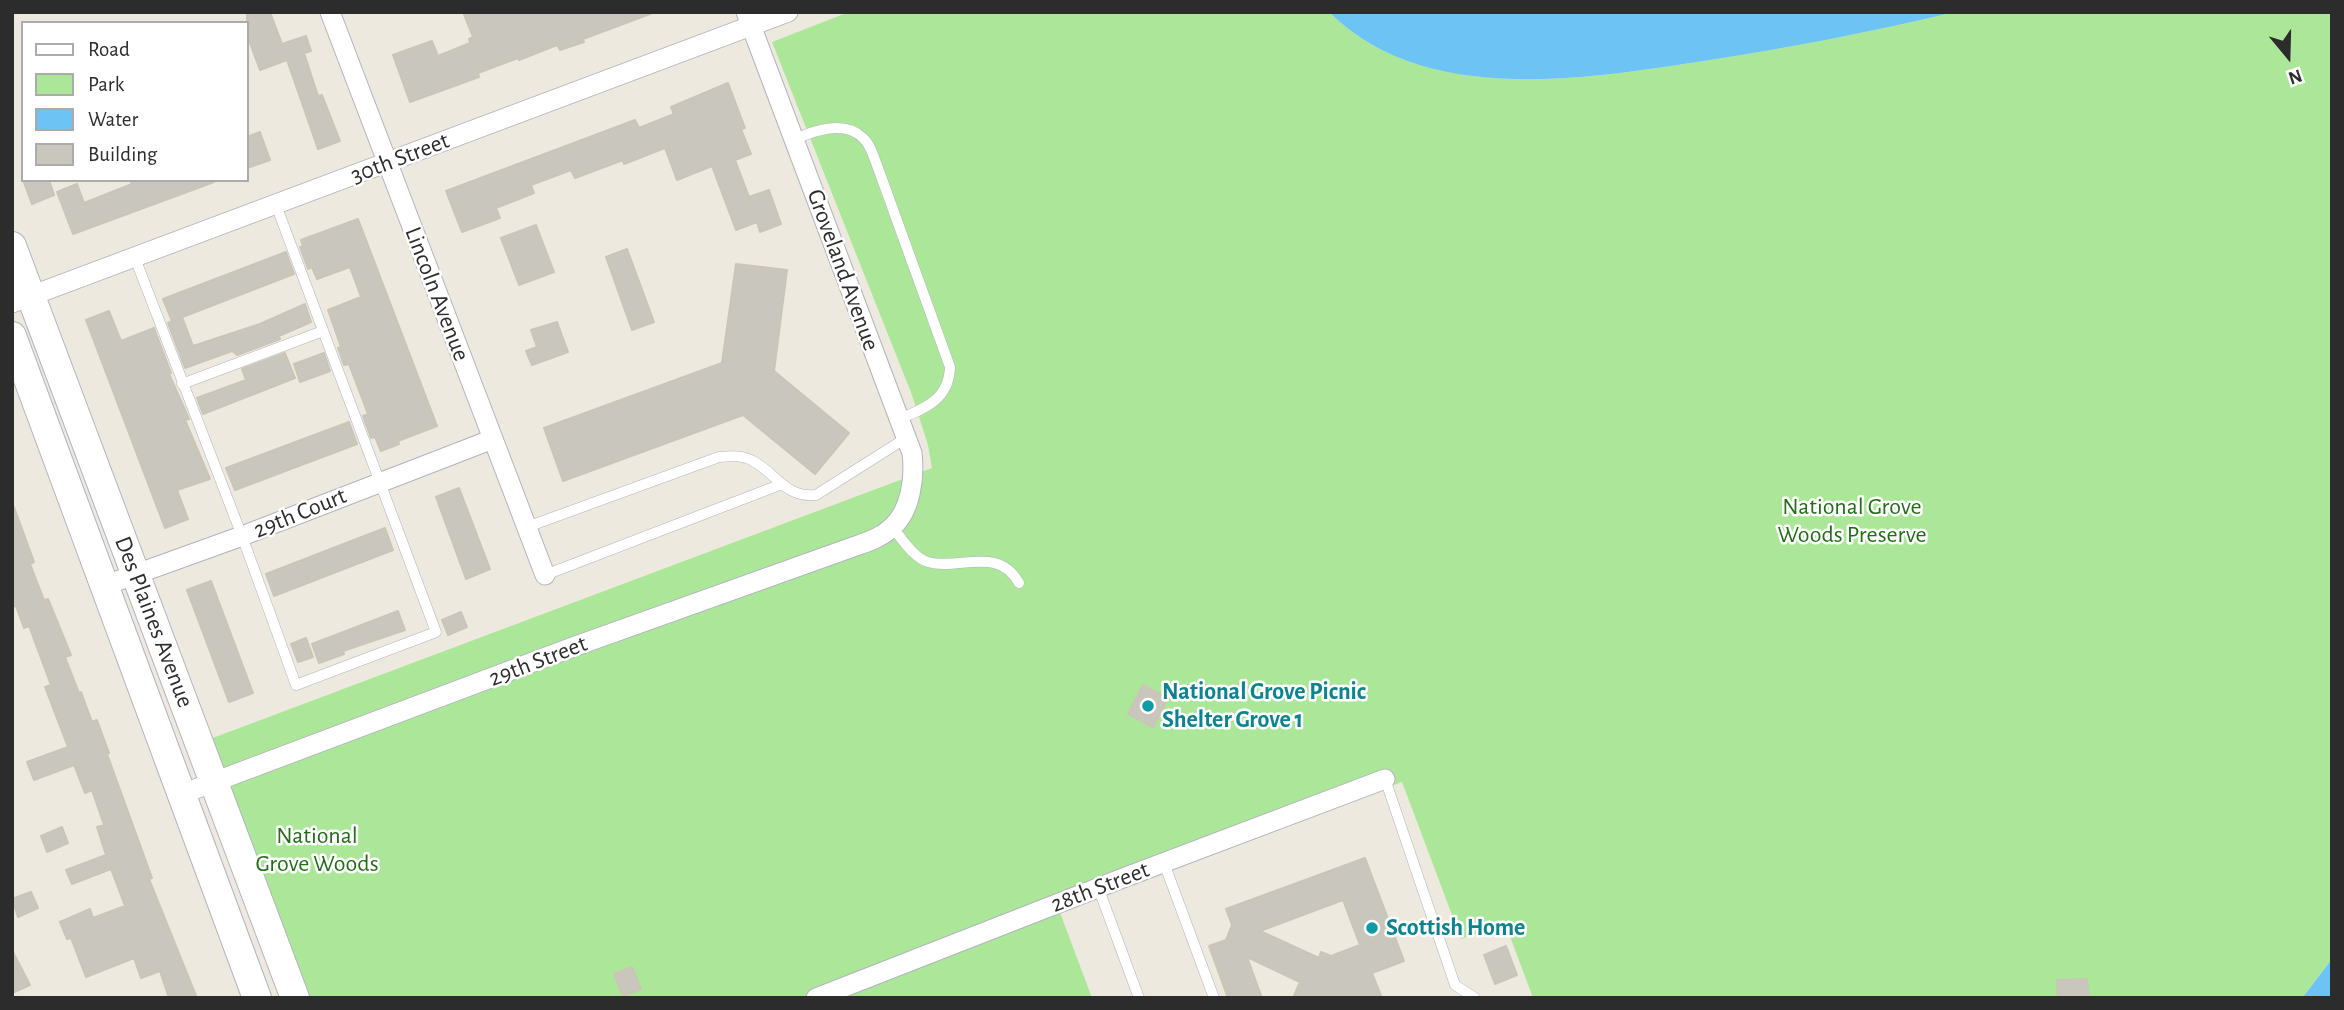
<!DOCTYPE html>
<style>
body{margin:0}
#map{position:relative;width:2344px;height:1010px;overflow:hidden;background:#eee9de;font-family:"Alegreya Sans",sans-serif}
canvas{display:block}
.frame{position:absolute;inset:0;border:14px solid #2c2c2c;pointer-events:none}
.legend{position:absolute;left:21px;top:21px;width:228px;height:161px;box-sizing:border-box;background:#fff;border:2px solid #ababab;margin:0;padding:9px 12px;list-style:none;font-size:21px;color:#2c2c2c}
.legend li{display:flex;align-items:center;gap:14px;height:35px}
.legend b{width:35px;border:2px solid #ababab}
.north{position:absolute;left:2253px;top:21px;width:70px;height:70px;-webkit-text-stroke:5px #fff;paint-order:stroke;rotate:161deg;font-size:19px;font-weight:700;line-height:28px;text-align:center;color:#2c2c2c}
.north::after{content:'';display:block;margin:auto;width:24px;height:32px;background:#2c2c2c;clip-path:polygon(50% 0,100% 100%,50% 72%,0 100%)}
</style>
<div id="map">
<canvas width="2344" height="1010"></canvas>
<div class="frame"></div>
<ul class="legend">
<li><b style="height:9px;background:#fff"></b>Road</li>
<li><b style="height:19px;background:#ace799"></b>Park</li>
<li><b style="height:19px;background:#6dc4f4"></b>Water</li>
<li><b style="height:19px;background:#c9c7bd"></b>Building</li>
</ul>
<div class="north">N</div>
</div>
<script>
const c = document.querySelector('canvas').getContext('2d');
c.lineJoin = 'round';
function fillPath(path, color) { c.fillStyle = color; c.fill(path, 'evenodd'); }
function trace(path, color, width, dash) { c.strokeStyle = color; c.lineWidth = width; c.lineCap = dash ? 'butt' : 'round'; c.setLineDash(dash || []); c.stroke(path); }
function label(font, color, halo, rows, align = 'center') {
  c.font = font + ' "Alegreya Sans",sans-serif'; c.lineWidth = 5; c.setLineDash([]); c.textBaseline = 'middle'; c.strokeStyle = halo; c.fillStyle = color; for (const [text, x, y, turn = 0] of rows) {
    c.save(); c.translate(x, y); c.rotate((+turn || 0) * Math.PI / 180); c.textAlign = isNaN(turn) ? turn : align; if (halo) c.strokeText(text, 0, 0); c.fillText(text, 0, 0); c.restore();
  }
}
const green = new Path2D(`
 M849 12H1329C1424 107 1585 79 1704 61 1788 48 1872 32 1955 12H2332V959L2302 998H1533L1505 923 1461 939 1402 782 1059 910 1092 998H306L210 739 932 468 928 445 912 395 772 42Z`);
const water = new Path2D(`
 M1329 12H1955C1872 32 1788 48 1704 61 1585 79 1424 107 1329 12Z
 M2332 959V998H2302L2306 993Z`);
const building = new Path2D(`
 M247 12H270L282 44 306 36 311 51 304 53 318 96 322 95 340 141 318 149 287 60 260 70 247 35Z
 M463 12H649L650 14 583 39 584 42 560 50 557 45 519 60 518 58 478 73 479 77 410 102 393 55 432 41 438 56 470 43 469 39 473 37Z
 M728 83 745 128 741 129 751 154 735 160 749 197 769 190 781 224 760 232 757 222 736 230 712 166 677 180 665 148 624 164 623 160 575 178 571 170 531 185 534 193 496 208 500 218 462 232 446 191 635 120 639 128 674 114 671 107Z
 M260 132 270 160 247 168V137Z
 M23 180H49L54 195 32 204Z
 M130 180H213L214 182 73 234 57 192 77 184 84 203 132 184Z
 M358 219 437 426 398 441 399 444 381 451 375 437 371 438 363 416 368 414 349 364 344 365 338 348 341 347 328 310 361 297 350 267 317 279 312 267 308 269 300 247 303 246 301 240Z
 M536 225 554 272 519 285 501 238Z
 M627 249 654 322 632 330 606 257Z
 M286 252 294 274 172 321 163 299Z
 M736 264 787 270 774 371 849 433 815 474 743 415 563 481 544 428 722 363Z
 M305 304 311 322 279 336 280 339 237 355 232 351 185 368 168 323 182 317 193 346 260 324Z
 M109 311 121 341 154 328 171 373 169 374 189 419 185 420 210 479 177 490 188 519 165 528 86 320Z
 M557 322 568 352 532 365 526 351 537 347 531 330Z
 M285 353 295 378 203 414 197 398 246 380 242 369Z
 M324 353 330 371 300 382 294 364Z
 M349 422 357 444 235 490 226 468Z
 M459 488 490 569 466 579 436 497Z
 M12 507H14L34 562 30 564 44 600 48 599 71 655 65 657 79 693 81 692 92 722 97 720 109 753 107 754 152 878 149 879 197 998H169L160 971 141 978 134 958 86 977 71 938 67 939 60 922 90 909 93 918 125 906 111 869 72 884 66 870 106 855 97 827 104 825 92 790 85 793 74 765 34 780 27 762 68 747 45 687 51 685 29 626 24 628 16 606 12 607Z
 M385 528 393 550 274 596 266 574Z
 M211 581 253 693 229 702 187 590Z
 M398 611 405 630 343 651 344 654 319 663 312 644Z
 M461 612 467 627 448 635 442 620Z
 M306 638 313 657 298 662 291 644Z
 M1143 685 1168 698 1153 727 1128 714Z
 M62 827 68 843 47 852 41 836Z
 M1365 858 1404 961 1372 973 1382 998H1293L1300 982 1247 957 1262 998H1228L1209 946 1226 940 1232 925 1226 909ZM1343 900 1360 945 1331 956 1321 952 1319 958 1260 931Z
 M31 892 38 908 18 917 12 899Z
 M1506 946 1517 975 1495 984 1484 955Z
 M12 950 30 985 12 993Z
 M632 967 641 989 623 996 614 974Z
 M2087 979 2089 998H2058L2057 980Z`);
const lane = new Path2D(`
 M794 140C814 130 845 120 863 138 871 145 874 158 878 168L950 367C949 399 926 408 899 419
 M135 258 242 536 296 685 436 632 276 205
 M182 384 323 331
 M527 527 719 457C731 456 743 455 753 461 777 474 785 498 816 495L906 438
 M893 528C902 539 914 558 928 562 958 571 998 545 1019 583
 M545 575 782 484
 M1385 779 1455 985 1475 998
 M1164 863 1214 998
 M1098 887 1139 998`);
const street = new Path2D(`
 M330 12 545 575
 M12 303 788 12
 M106 585 242 536 493 439
 M182 794 573 647 850 548C864 543 879 539 890 529 911 512 915 478 912 453L746 12
 M816 998 1123 878 1385 779`);
const secondary = new Path2D(`
 M12 246 295 998
 M12 336 257 998`);
const markers = [
 [1148,706,7,"#0f9aa8"],
 [1372,928,7,"#0f9aa8"]
];
const streetNames = [
 ["30th Street",400,158,-21],
 ["Groveland Avenue",843,270,70],
 ["Lincoln Avenue",437,294,69],
 ["29th Court",300,513,-22],
 ["Des Plaines Avenue",154,622,69],
 ["29th Street",538,661,-21],
 ["28th Street",1100,887,-21]
];
const parkNames = [
 ["National Grove",1852,507],
 ["Woods Preserve",1852,535],
 ["National",317,836],
 ["Grove Woods",317,864]
];
const cultureNames = [
 ["National Grove Picnic",1162,692],
 ["Shelter Grove 1",1162,720],
 ["Scottish Home",1386,928]
];
fillPath(green, '#ace799');
fillPath(water, '#6dc4f4');
fillPath(building, '#c9c7bd');
trace(building, '#cac5b7', 2);
trace(lane, '#b2b3c0', 11);
trace(street, '#b2b3c0', 21);
trace(secondary, '#b2b3c0', 30);
trace(lane, '#fff', 10);
trace(street, '#fff', 19);
trace(secondary, '#fff', 28);
for (const [x, y, r, color] of markers) { const dot = new Path2D(); dot.arc(x, y, r, 0, 2 * Math.PI); c.fillStyle = color; c.fill(dot); trace(dot, '#fff', 2.5); }
label('24px', '#2c2c2c', '#fff', streetNames);
label('24px', '#216e17', '#fff', parkNames);
label('bold 24px', '#0d838f', '#fff', cultureNames, 'left');
</script>
